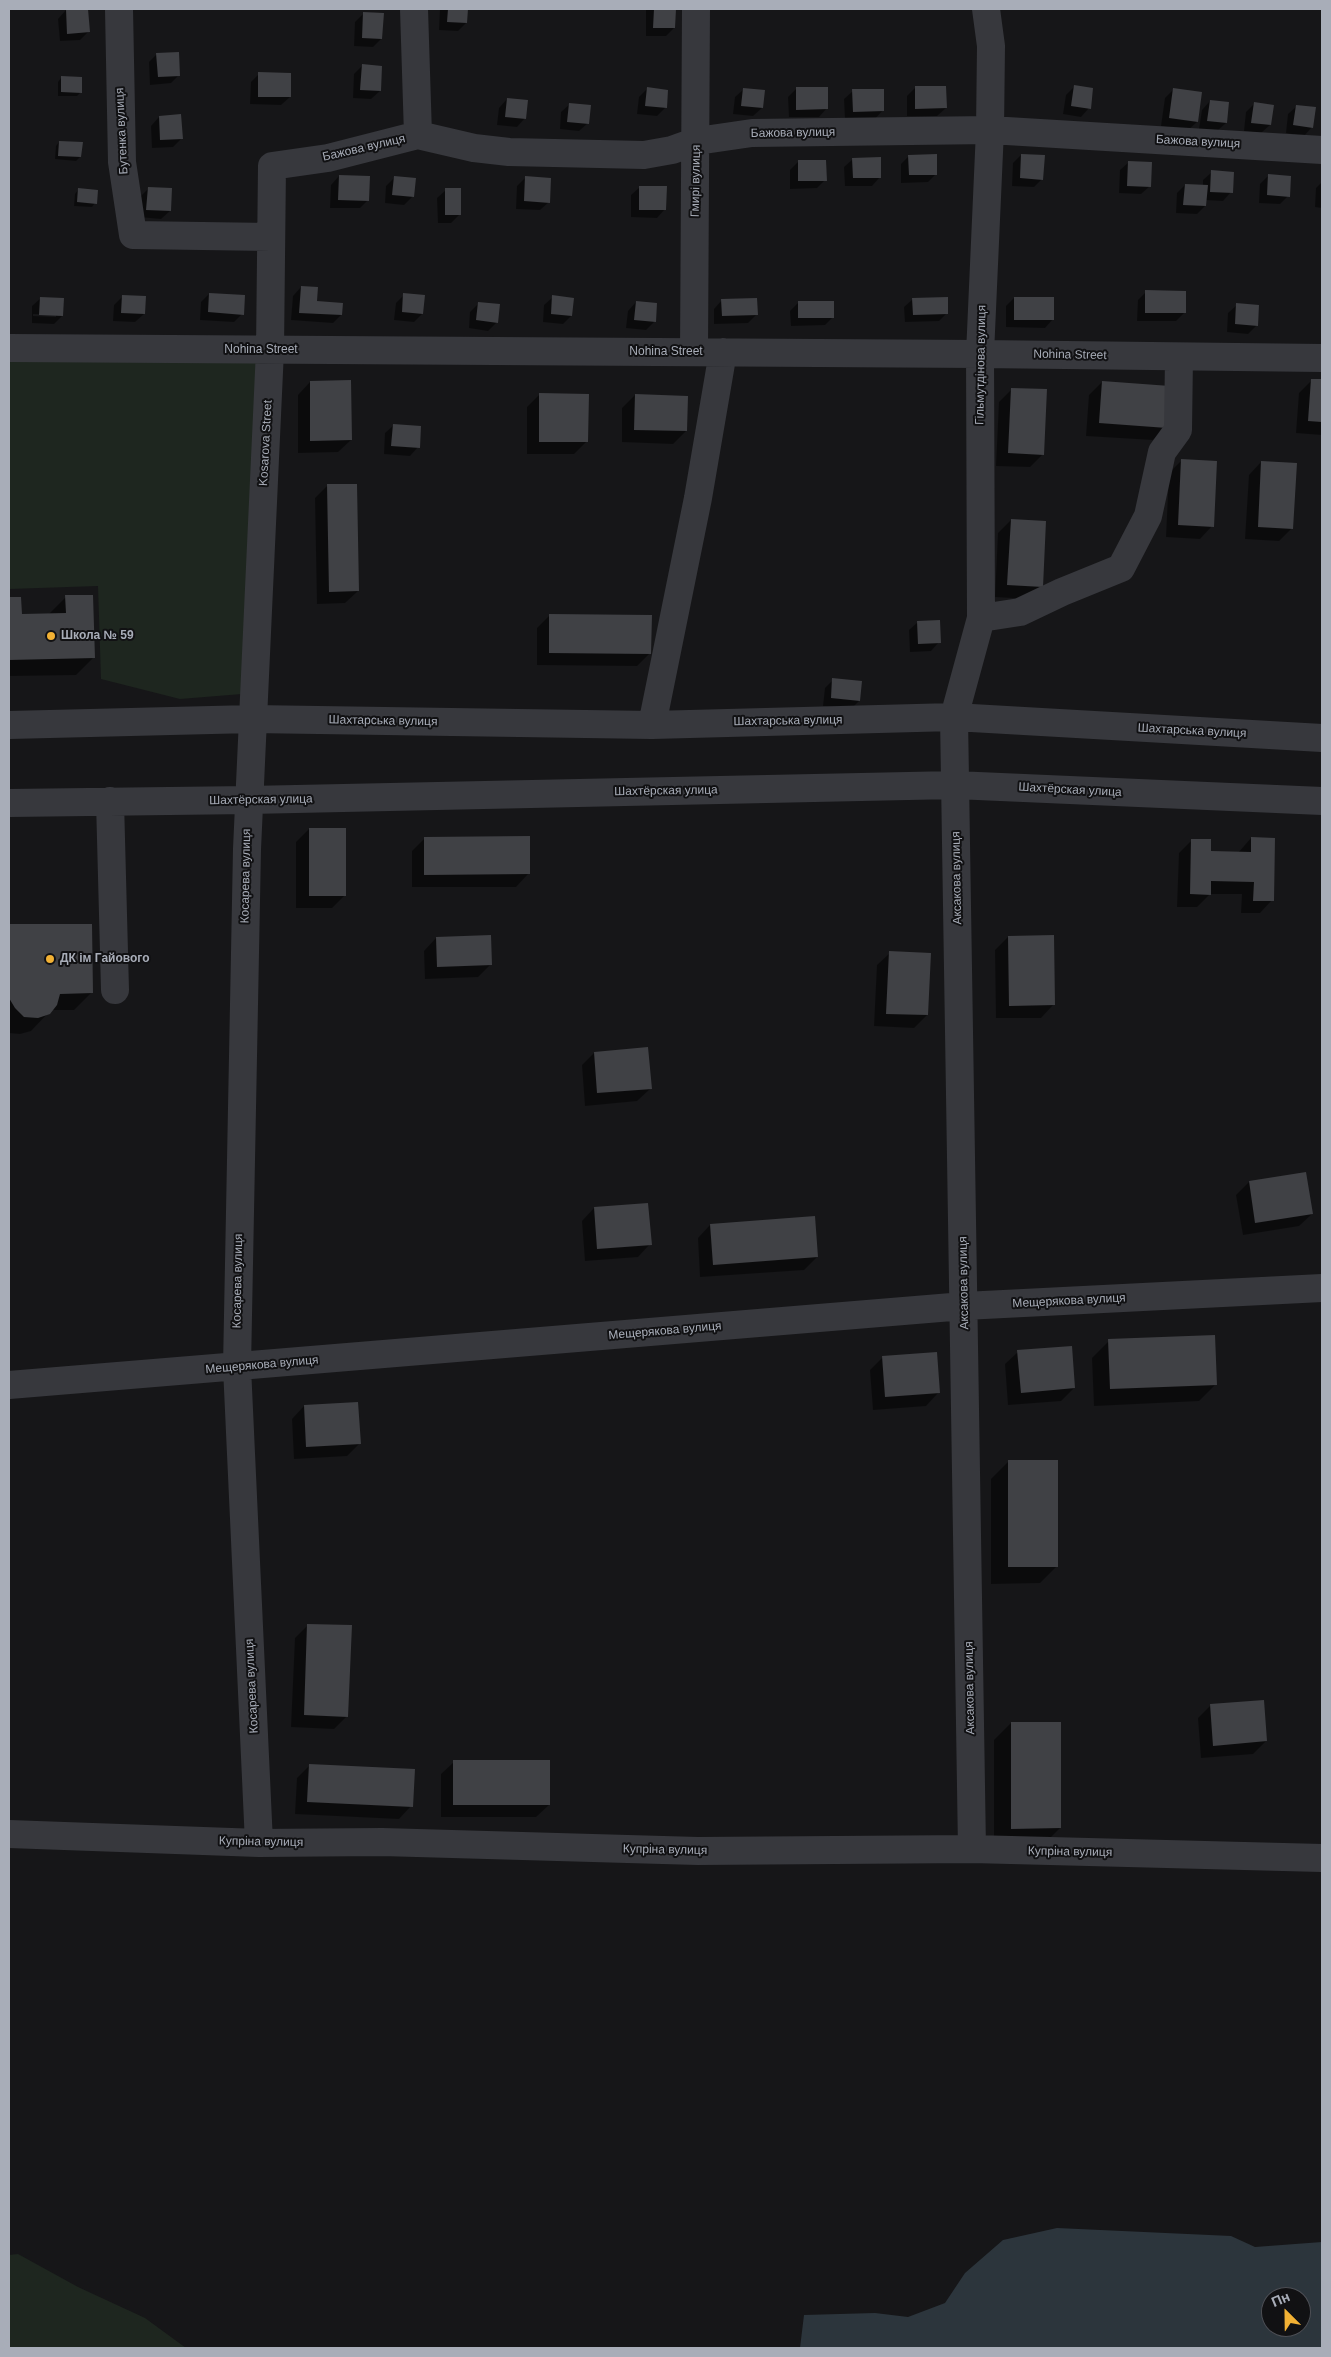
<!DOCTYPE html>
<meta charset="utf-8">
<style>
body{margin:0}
#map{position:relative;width:1331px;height:2357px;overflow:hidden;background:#161618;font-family:Helvetica,sans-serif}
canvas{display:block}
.frame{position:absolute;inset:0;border:10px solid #a8adb8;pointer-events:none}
.north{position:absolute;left:1261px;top:2287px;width:50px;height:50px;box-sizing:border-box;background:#111113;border:1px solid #4d4f55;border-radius:50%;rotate:337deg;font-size:14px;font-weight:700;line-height:20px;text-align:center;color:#a8adb8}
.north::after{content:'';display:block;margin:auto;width:18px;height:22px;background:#f2b134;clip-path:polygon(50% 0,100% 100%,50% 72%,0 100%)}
</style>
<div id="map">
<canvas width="1331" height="2357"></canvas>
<div class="frame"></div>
<div class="north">Пн</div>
</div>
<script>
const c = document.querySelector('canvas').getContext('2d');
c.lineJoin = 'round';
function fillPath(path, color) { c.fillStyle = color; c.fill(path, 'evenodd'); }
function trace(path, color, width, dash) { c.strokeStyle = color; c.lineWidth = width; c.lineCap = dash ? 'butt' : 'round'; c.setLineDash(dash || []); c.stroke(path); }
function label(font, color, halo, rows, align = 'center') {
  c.font = font + ' Helvetica,sans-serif'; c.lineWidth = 4; c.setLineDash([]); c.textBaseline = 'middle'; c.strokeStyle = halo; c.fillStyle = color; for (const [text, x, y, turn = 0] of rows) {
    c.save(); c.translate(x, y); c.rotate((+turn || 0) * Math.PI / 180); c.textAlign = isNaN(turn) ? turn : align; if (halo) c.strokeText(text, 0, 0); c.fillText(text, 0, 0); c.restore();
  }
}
const green = new Path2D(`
 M9 358 260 360 242 694 180 699 101 679 98 586 9 589Z
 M18 2254 78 2287 145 2318 186 2348H9V2255Z`);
const water = new Path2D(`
 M1057 2228 1231 2236 1255 2247 1322 2242V2348H800L804 2315 875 2313 908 2317 945 2303 965 2273 1003 2240ZM1271 2297H1301V2327H1271Z`);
const shadow = new Path2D(`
 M440 9H467L466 23 458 31 439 30Z
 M646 9H675L674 28 666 36H646Z
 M66 10 89 31 80 40 60 41 58 19Z
 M364 13 381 39 373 47 354 46 355 22Z
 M157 54 179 75 171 83 150 85 149 62Z
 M362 66 380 91 371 99 353 98 354 74Z
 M259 74 290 97 281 105 250 104 251 82Z
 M61 78 81 92 77 96H58V82Z
 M1074 87 1089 108 1081 117 1063 114 1066 95Z
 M797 88 827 108 819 117H789L788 97Z
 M915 88 946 108 937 116H907V96Z
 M647 89 665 108 657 116 637 114 639 97Z
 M744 89 763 91 762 108 753 116 733 114 735 97Z
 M1173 90 1197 122 1188 130 1161 126 1165 98Z
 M853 91 883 110 875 119H845L844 99Z
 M507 99 525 118 517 127 497 125 499 108Z
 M1210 101 1228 103 1226 123 1217 131 1199 129 1202 110Z
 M1255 103 1272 106 1270 125 1261 133 1244 131 1246 112Z
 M570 104 588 123 579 131 560 129 561 112Z
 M1297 106 1312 127 1304 136 1286 133 1288 114Z
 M159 117 182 138 173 147 152 148 151 126Z
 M59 142 80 157 76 161 55 159 56 146Z
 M1021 155 1042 179 1034 187 1012 186 1013 163Z
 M909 156 936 174 928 182 901 183V164Z
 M853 159 880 177 872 186H845L844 167Z
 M798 162 825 180 817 188 790 189V170Z
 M1129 162 1150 186 1141 194 1119 193 1120 170Z
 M1212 172 1231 192 1223 201 1205 200V206L1197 214 1176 213 1177 193 1185 185 1203 186V180Z
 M339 176 368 200 360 208H330L331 185Z
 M1268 176 1288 196 1280 204 1259 203 1260 184Z
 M395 177 413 196 404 205 385 203 386 186Z
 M526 177 549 202 540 210 516 209 517 186Z
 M1322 182V208L1315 207 1316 188Z
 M640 187 665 209 657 218 631 217V195Z
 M148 189 170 211 161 219 139 217 140 197Z
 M78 190 95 203 92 207 74 206 75 194Z
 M446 190 460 214 451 223H438L437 198Z
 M301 287 315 302 341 315 333 323 291 320 293 296Z
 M1146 292 1184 313 1176 321H1137L1138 300Z
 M209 294 242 314 234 322 200 320 201 302Z
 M404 295 422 314 414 322 394 320 396 303Z
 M123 296 144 314 135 322 113 321 114 305Z
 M553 297 571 316 563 324 543 322 544 305Z
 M41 298 62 316 54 324 32 323V306ZM33 314 56 315V317L33 316Z
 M1014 298 1053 319 1045 328 1006 327V306Z
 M913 299 947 313 939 321 905 322 904 307Z
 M722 300 756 315 748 323 714 324V309Z
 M636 302 654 322 646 330 626 328 628 311Z
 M479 303 497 322 488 331 469 328 470 312Z
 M798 303 833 317 825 325 791 326 790 311Z
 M1237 305 1257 325 1248 334 1227 332 1228 313Z
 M1312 380 1322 381V435L1296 433 1299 393Z
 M310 382 351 440 338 452 298 453V395Z
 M1102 382 1166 427 1153 440 1086 436 1089 395Z
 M1012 389 1042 455 1030 467 996 466 999 402Z
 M540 394 587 441 574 454H527V407Z
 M635 395 686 431 673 444 622 442V408Z
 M394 425 418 447 410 456 384 454 385 433Z
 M1182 460 1212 526 1200 539 1166 537 1169 473Z
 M1261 462 1292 528 1279 541 1245 539 1249 475Z
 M328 485 358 591 345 603 317 604 315 498Z
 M1011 520 1042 586 1029 599 995 597 998 533Z
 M66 597 93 658 76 675 9 676V599L20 598 21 615 49 614Z
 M550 615 650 653 637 666 537 665V628Z
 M918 622 939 642 931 651 910 652 909 630Z
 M833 680 859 701 851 709 823 706 825 688Z
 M309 829 345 895 332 908H296V842Z
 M425 838 528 874 516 887H412V851Z
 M1251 838 1272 900 1260 913H1241L1242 894H1210L1197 907H1177L1179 853 1192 840 1210 852 1238 853Z
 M9 926H90L91 993 74 1010H51L31 1031 20 1034 9 1033Z
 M1008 937 1053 1005 1041 1018H996L995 950Z
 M436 938 491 964 478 977 425 979 424 951Z
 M890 953 927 1015 914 1028 874 1026 877 965Z
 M594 1053 650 1089 637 1101 585 1106 582 1065Z
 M1249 1182 1312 1214 1299 1226 1243 1235 1236 1195Z
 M594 1208 650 1244 638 1257 585 1261 582 1221Z
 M710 1225 817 1257 804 1270 700 1277 698 1238Z
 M1109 1341 1216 1384 1199 1401 1094 1406 1092 1358Z
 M1018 1352 1074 1388 1061 1401 1008 1405 1005 1364Z
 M883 1357 938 1393 926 1406 873 1410 870 1370Z
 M304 1406 360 1443 347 1456 294 1459 292 1419Z
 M1008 1462 1057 1566 1040 1583 991 1584V1479Z
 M308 1625 347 1716 334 1729 291 1727 295 1638Z
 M1211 1705 1266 1741 1253 1754 1201 1758 1198 1718Z
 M1011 1723 1060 1828 1043 1845H994V1740Z
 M454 1762 549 1805 536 1817H441V1774Z
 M310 1765 411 1806 399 1819 295 1814 297 1778Z`);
const building = new Path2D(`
 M66 9H88L90 32 67 34Z
 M448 9H468L467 23 447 22Z
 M654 9H676L675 28H653Z
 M363 12 384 13 382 39 362 38Z
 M179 52 180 76 158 77 156 53Z
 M362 64 382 66 381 91 360 90Z
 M258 72 291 73V97H258Z
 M61 76 82 77V93L61 92Z
 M1074 85 1093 88 1091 109 1071 106Z
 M915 86H946L947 108 915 109Z
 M647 87 668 90 667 108 645 106Z
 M796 87H828V109L796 110Z
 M743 88 765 90 763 108 741 106Z
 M1173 88 1202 92 1198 122 1169 118Z
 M852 89H884V111L853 112Z
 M507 98 528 100 526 119 505 117Z
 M1210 100 1229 102 1227 123 1207 121Z
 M1254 102 1274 105 1271 125 1251 123Z
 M569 103 591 105 589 124 567 122Z
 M1296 105 1316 107 1313 128 1293 125Z
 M181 114 183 139 160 140 159 116Z
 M59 141 83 142 81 157 58 156Z
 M937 154V175H909L908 155Z
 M1021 154 1045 155 1043 180 1020 178Z
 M881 157V178H853L852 158Z
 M798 160H826L827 181H798Z
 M1128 161 1152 162 1151 187 1127 186Z
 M1211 170 1234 172 1233 193 1210 192Z
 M1268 174 1291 176 1290 197 1267 195Z
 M339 175 370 176 369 201 338 200Z
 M394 176 416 178 414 197 392 195Z
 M525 176 551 178 550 203 524 201Z
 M1185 184 1208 185 1206 206 1183 205Z
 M639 186H667L666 210H639Z
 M148 187 172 188 171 211 146 210Z
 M78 188 98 190 97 204 77 202Z
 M445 188H461V215H445Z
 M301 286 318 287 317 301 343 303 342 315 299 313Z
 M1145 290 1186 291V313H1145Z
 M209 293 245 295 244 315 208 312Z
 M403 293 425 295 423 314 402 312Z
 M122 295 146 296 145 314 121 313Z
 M552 295 574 298 572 316 551 314Z
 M40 297 64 298 63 316 39 315Z
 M948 297V314L913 315 912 298Z
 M1014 297H1054V320H1014Z
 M757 298 758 315 722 316 721 299Z
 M636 301 657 303 656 322 634 320Z
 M798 301H834V318H798Z
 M478 302 500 304 498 323 476 320Z
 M1236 303 1259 305 1258 326 1235 324Z
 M1311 379H1322V422L1308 421Z
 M351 380 352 440 310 441V381Z
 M1102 381 1170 386 1167 428 1099 423Z
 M1011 388 1047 389 1044 455 1008 453Z
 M539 393 589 394 588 442H539Z
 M635 394 688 396 687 431 634 430Z
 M393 424 421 426 420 448 391 446Z
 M1181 459 1217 461 1214 527 1178 525Z
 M1261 461 1297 463 1293 529 1258 527Z
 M327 484H357L359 591 329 592Z
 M1011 519 1046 521 1043 587 1007 585Z
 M65 595H93L95 658 9 660V597H21L22 614 66 613Z
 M549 614 652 615 651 654 549 653Z
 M940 620 941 643 918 644 917 621Z
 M832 678 862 681 860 701 831 698Z
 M309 828H346V896H309Z
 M530 836V874L424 875V837Z
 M1251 837 1275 838 1274 901H1253L1254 882 1211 881V895L1190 894 1191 839H1211V851L1251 852Z
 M9 924H92L93 993 60 994 57 1005 50 1014 38 1018 24 1017 15 1008 9 998Z
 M491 935 492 965 437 967 436 937Z
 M1054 935 1055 1005 1009 1006 1008 936Z
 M889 951 931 953 928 1015 886 1014Z
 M648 1047 652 1089 597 1093 594 1052Z
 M1306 1172 1313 1214 1255 1223 1249 1181Z
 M648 1203 652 1245 597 1249 594 1207Z
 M815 1216 818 1257 713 1265 710 1224Z
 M1215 1335 1217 1385 1110 1389 1108 1339Z
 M1072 1346 1075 1388 1021 1393 1017 1350Z
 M937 1352 940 1393 885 1397 882 1356Z
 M358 1402 361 1444 306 1447 304 1405Z
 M1008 1460H1058V1567H1008Z
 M307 1624 352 1625 348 1717 304 1715Z
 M1264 1700 1267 1741 1213 1746 1210 1704Z
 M1011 1722H1061V1828L1011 1829Z
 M453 1760H550V1805H453Z
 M309 1764 415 1769 413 1807 307 1802Z`);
const minor = new Path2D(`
 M119 9 122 162 133 235 271 237
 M414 9 418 135
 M9 348 980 354 1322 358
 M694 352 696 9
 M981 618 1020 612 1062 592 1121 568 1148 516 1162 452 1178 430 1179 357
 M9 725 252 719 652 725 954 717 1322 738
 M652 725 698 498 723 352
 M110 801 115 990
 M9 803 249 800 955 785 1322 801
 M9 1385 964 1306 1322 1288
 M9 1834 259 1843 382 1842 698 1851 972 1849 1322 1858
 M259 1843 237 1367 247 849 270 350 272 166 328 158 418 135 474 148 509 152 644 155 672 150 697 141 752 133 990 130 1322 150
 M972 1849 954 717 981 618 980 354 990 130 991 46 986 9`);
const markers = [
 [51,636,5,"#f2b134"],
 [50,959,5,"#f2b134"]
];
const streetNames = [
 ["Бутенка вулиця",122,131,-93],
 ["Бажова вулиця",793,133,-1],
 ["Бажова вулиця",1198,142,3],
 ["Бажова вулиця",364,148,-13],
 ["Гмирі вулиця",696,181,-89],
 ["Nohina Street",261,350],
 ["Nohina Street",666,352],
 ["Nohina Street",1070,355,1],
 ["Гільмутдінова вулиця",981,365,-89],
 ["Kosarova Street",266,443,-87],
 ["Шахтарська вулиця",383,721,1],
 ["Шахтарська вулиця",788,721,-1],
 ["Шахтарська вулиця",1192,731,3],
 ["Шахтёрская улица",1070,790,3],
 ["Шахтёрская улица",666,791,-1],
 ["Шахтёрская улица",261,800,-1],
 ["Косарева вулиця",246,876,-89],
 ["Аксакова вулиця",957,878,-91],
 ["Косарева вулиця",238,1281,-89],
 ["Аксакова вулиця",964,1283,-91],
 ["Мещерякова вулиця",1069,1301,-3],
 ["Мещерякова вулиця",665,1331,-5],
 ["Мещерякова вулиця",262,1365,-5],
 ["Косарева вулиця",252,1686,-93],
 ["Аксакова вулиця",970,1688,-91],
 ["Купріна вулиця",261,1842,1],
 ["Купріна вулиця",665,1850,1],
 ["Купріна вулиця",1070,1852,1]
];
const poiNames = [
 ["Школа № 59",61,636],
 ["ДК ім Гайового",60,959]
];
fillPath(green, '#1e261f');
fillPath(water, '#2c353c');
fillPath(shadow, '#0007');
fillPath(building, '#404145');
trace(minor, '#37383d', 28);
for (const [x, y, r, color] of markers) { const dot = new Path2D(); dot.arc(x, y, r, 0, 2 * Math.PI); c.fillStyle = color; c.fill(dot); trace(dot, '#111113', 2); }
label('12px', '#a8adb8', '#111113', streetNames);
label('bold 12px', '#a8adb8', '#111113', poiNames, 'left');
</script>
